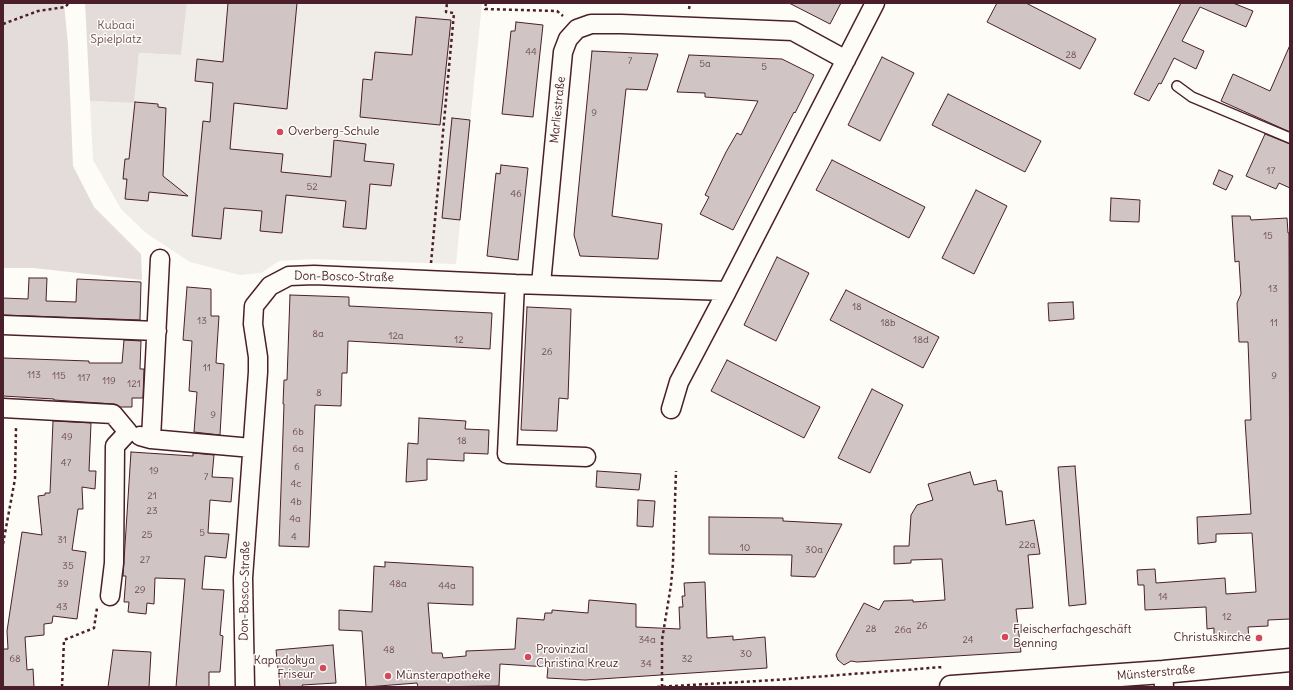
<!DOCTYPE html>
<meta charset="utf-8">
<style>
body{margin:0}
#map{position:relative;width:1293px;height:690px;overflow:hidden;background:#fdfcf7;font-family:Delius,sans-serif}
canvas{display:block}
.frame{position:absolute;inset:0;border:4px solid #4a1f2b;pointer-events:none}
</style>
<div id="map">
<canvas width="1293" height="690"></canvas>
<div class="frame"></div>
</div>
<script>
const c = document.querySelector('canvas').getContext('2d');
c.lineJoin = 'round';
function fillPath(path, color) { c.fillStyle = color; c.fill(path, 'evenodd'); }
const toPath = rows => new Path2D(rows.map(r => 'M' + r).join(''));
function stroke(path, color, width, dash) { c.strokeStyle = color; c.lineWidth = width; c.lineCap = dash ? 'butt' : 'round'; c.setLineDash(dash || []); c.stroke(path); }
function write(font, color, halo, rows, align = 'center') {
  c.font = font + ' Delius,sans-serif'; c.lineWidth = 3; c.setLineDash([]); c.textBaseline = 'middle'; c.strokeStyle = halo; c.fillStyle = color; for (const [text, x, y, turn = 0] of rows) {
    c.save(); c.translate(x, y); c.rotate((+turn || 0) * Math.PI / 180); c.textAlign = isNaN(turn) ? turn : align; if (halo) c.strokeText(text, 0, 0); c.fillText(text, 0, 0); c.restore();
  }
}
fillPath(toPath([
 [187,3,482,3,456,264,312,259,279,261,261,273,240,275,190,262,146,233,121,209,93,160,90,101,134,103,139,53,181,55]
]), '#f0ece8');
fillPath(toPath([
 [3,3,64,3,68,45,73,166,94,207,141,254,142,280,33,268,3,268],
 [85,3,187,3,181,55,139,53,134,103,90,101]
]), '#e3dcda');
const building = toPath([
 [228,3,297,3,287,109,234,103,230,149,283,154,281,172,331,177,334,140,366,144,364,161,394,164,391,186,370,184,366,229,343,227,346,201,286,195,282,233,260,231,262,211,224,208,221,239,192,236,203,121,210,122,213,83,195,81,197,59,223,62,228,3],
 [789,3,841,3,830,24,789,3],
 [997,3,1026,3,1096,39,1080,69,987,22,997,3],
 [1181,3,1233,3,1253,11,1246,27,1200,7,1182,41,1204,51,1196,69,1174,58,1161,84,1159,83,1149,101,1134,94,1181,3],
 [416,17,451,20,440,125,360,117,363,79,372,80,375,52,412,55,416,17],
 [516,22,543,25,533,117,502,114,511,31,515,31,516,22],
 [1290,45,1290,132,1221,101,1233,74,1270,91,1290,45],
 [592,51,658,54,647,90,626,89,612,216,662,224,658,259,580,256,574,235,592,51],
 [689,55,782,59,814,75,795,113,794,112,733,230,700,214,709,197,705,195,726,152,737,133,741,135,758,101,705,97,705,93,677,92,689,55],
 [882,57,914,73,880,141,848,125,882,57],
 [948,94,1041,141,1025,172,932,125,948,94],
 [135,102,158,104,158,107,166,108,163,176,188,196,149,192,148,201,125,199,127,179,123,179,125,159,129,159,135,102],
 [452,118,470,120,460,220,442,218,452,118],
 [1265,134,1290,144,1290,188,1279,183,1276,189,1246,176,1265,134],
 [832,160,925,207,909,238,816,190,832,160],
 [501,165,528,168,518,260,487,256,496,173,500,174,501,165],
 [1219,170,1233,176,1226,190,1213,184,1219,170],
 [976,190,1007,206,974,274,942,258,976,190],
 [1111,198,1140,200,1139,222,1110,221,1111,198],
 [1232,216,1250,216,1251,220,1287,218,1288,233,1289,233,1290,619,1268,620,1268,626,1248,627,1249,639,1214,641,1214,628,1207,629,1206,607,1145,610,1144,585,1138,585,1137,570,1155,569,1156,583,1225,578,1226,594,1256,592,1252,533,1216,534,1216,542,1198,544,1197,517,1251,514,1245,420,1251,420,1248,342,1239,342,1237,303,1241,294,1239,261,1235,262,1232,216],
 [777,257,809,273,776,341,744,325,777,257],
 [29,278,47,278,46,301,76,302,77,279,141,282,140,320,3,315,3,298,28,299,29,278],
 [187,287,211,289,211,316,219,316,216,363,224,364,220,435,194,432,197,392,189,391,192,341,183,340,187,287],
 [846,290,939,337,923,368,830,320,846,290],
 [290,295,349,297,349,306,492,313,490,349,348,341,347,373,342,373,341,406,315,405,309,547,279,546,284,404,283,404,284,380,287,380,290,295],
 [1073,302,1074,319,1049,321,1048,303,1073,302],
 [527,307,571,309,568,399,559,398,557,431,521,430,527,307],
 [124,340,141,341,140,369,144,369,143,398,132,398,132,407,120,407,114,404,54,400,54,399,3,396,3,358,89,361,89,363,122,363,124,340],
 [727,360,820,407,804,438,711,391,727,360],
 [872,389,903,405,870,473,838,458,872,389],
 [419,418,466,421,465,429,489,430,488,454,464,453,464,461,427,459,427,480,406,482,408,443,418,444,419,418],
 [53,421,91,423,89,471,96,471,95,489,82,487,83,509,78,509,72,550,86,552,77,619,53,616,52,623,44,624,44,635,25,637,27,670,33,669,34,687,3,687,3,649,8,649,7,631,22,532,42,535,38,496,45,495,45,493,50,493,53,421],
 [131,452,193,456,193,453,214,455,212,477,233,478,231,502,210,500,208,533,229,534,226,558,205,556,202,589,224,590,220,635,223,636,220,672,209,672,209,687,176,687,185,579,155,578,154,604,147,603,146,614,128,612,129,602,124,602,126,576,123,576,131,452],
 [1075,466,1086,604,1069,606,1058,467,1075,466],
 [597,471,641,474,639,490,596,487,597,471],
 [970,472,974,485,996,480,998,491,1002,491,1006,525,1034,520,1040,554,1028,555,1033,608,1016,609,1021,652,857,662,851,661,844,665,838,660,836,655,838,651,864,603,879,610,884,601,913,600,913,602,945,600,942,559,911,560,911,563,894,564,894,546,909,546,911,515,917,505,933,500,928,484,970,472],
 [638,500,655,501,653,527,637,526,638,500],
 [709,517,783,518,783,521,842,524,815,577,791,576,792,555,709,554,709,517],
 [385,562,473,567,473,605,428,603,432,653,442,653,443,658,466,656,466,651,515,649,517,618,544,620,545,613,552,613,552,610,588,613,589,600,636,604,636,627,680,629,679,607,683,607,682,596,685,596,684,583,705,582,707,638,733,636,733,640,765,637,767,668,585,680,547,678,548,667,500,664,499,686,418,687,417,683,366,687,362,631,339,630,339,610,372,612,374,566,385,567,385,562],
 [333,645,336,683,302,685,303,687,280,687,276,650,333,645],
 [113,650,151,652,149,687,108,687,113,650]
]);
fillPath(building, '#d0c5c4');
stroke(building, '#4a1f2b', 1);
const service = toPath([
 [1177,86,1192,97,1290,138]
]);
const minor = toPath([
 [515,284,507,454,586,457],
 [541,284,563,52,568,39,577,29,591,24,621,24,793,31,846,60],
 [3,325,157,331],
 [3,408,113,414,128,432,115,446,114,563,110,596],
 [671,409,679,382,727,291],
 [140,436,151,439,252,448],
 [151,439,160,259],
 [1163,672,1164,687],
 [245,687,243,578,258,372,258,357,253,324,254,306,270,286,289,276,314,275,515,284,727,291,875,3]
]);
const secondary = toPath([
 [951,687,1163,672,1290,660]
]);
stroke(service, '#4a1f2b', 12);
stroke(minor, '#4a1f2b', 21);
stroke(secondary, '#4a1f2b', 25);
stroke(toPath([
 [486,3,485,9,557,11,563,16],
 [689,9,690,3],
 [3,24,38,11,65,7,69,3],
 [431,263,454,13,446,12,447,3],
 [3,544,15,479,16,428],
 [62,687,64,640,94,628,97,608],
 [657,687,775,680,943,667],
 [662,687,662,640,671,585,673,563,676,471]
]), '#4a1f2b', 2.5, [3, 3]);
stroke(service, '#fdfcf7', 9);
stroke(minor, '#fdfcf7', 18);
stroke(secondary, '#fdfcf7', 22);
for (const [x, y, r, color] of [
 [280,132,4,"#d1495b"],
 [1005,637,4,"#d1495b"],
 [1259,638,4,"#d1495b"],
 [528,657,4,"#d1495b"],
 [323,668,4,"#d1495b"],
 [388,676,4,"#d1495b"]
]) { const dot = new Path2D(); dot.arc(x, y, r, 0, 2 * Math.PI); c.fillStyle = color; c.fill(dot); stroke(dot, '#fdfcf7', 1.5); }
write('10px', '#6c4851', null, [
 ["44",531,52],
 ["28",1071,55],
 ["7",630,61],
 ["5a",705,64],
 ["5",764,67],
 ["9",594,113],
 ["17",1271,171],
 ["52",312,187],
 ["46",516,194],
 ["15",1268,236],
 ["13",1273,289],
 ["18",857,307],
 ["13",202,321],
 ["18b",888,323],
 ["11",1274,323],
 ["8a",318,334],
 ["12a",396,336],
 ["12",459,340],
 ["18d",921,340],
 ["26",547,352],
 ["11",207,368],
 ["113",34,375],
 ["115",59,376],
 ["9",1274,376],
 ["117",84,378],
 ["119",109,381],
 ["121",134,384],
 ["8",319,393],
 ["9",213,415],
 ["6b",298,432],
 ["49",67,437],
 ["18",462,441],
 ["6a",298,449],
 ["47",66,463],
 ["6",297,467],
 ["19",154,471],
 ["7",206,477],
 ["4c",296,484],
 ["21",152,496],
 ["4b",296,502],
 ["23",152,511],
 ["4a",295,519],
 ["5",202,533],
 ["25",147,535],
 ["4",294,537],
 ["31",62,540],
 ["22a",1027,545],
 ["10",745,548],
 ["30a",814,550],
 ["27",145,560],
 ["35",68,566],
 ["39",63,584],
 ["48a",398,584],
 ["44a",447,586],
 ["29",140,590],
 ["14",1163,597],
 ["43",62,607],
 ["12",1227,617],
 ["26",922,626],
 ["28",871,629],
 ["26a",903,630],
 ["34a",647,640],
 ["24",968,640],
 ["48",389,650],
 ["30",746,654],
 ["68",15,659],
 ["32",687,659],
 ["34",646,664]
]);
write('12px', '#704e57', '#fdfcf7', [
 ["Kubaai",116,26],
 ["Spielplatz",116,40]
]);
write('12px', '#4a1f2b', '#fdfcf7', [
 ["Marliestraße",558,110,-84],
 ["Don-Bosco-Straße",344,277,1],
 ["Don-Bosco-Straße",245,591,-89],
 ["Münsterstraße",1156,673,-5]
]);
write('12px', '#4a1f2b', '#fdfcf7', [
 ["Overberg-Schule",288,132],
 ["Fleischerfachgeschäft",1013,630],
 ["Benning",1013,644],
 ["Christuskirche",1251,638,"right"],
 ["Provinzial",536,650],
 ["Christina Kreuz",536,664],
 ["Kapadokya",315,661,"right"],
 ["Friseur",315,675,"right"],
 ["Münsterapotheke",396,676]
], 'left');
</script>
